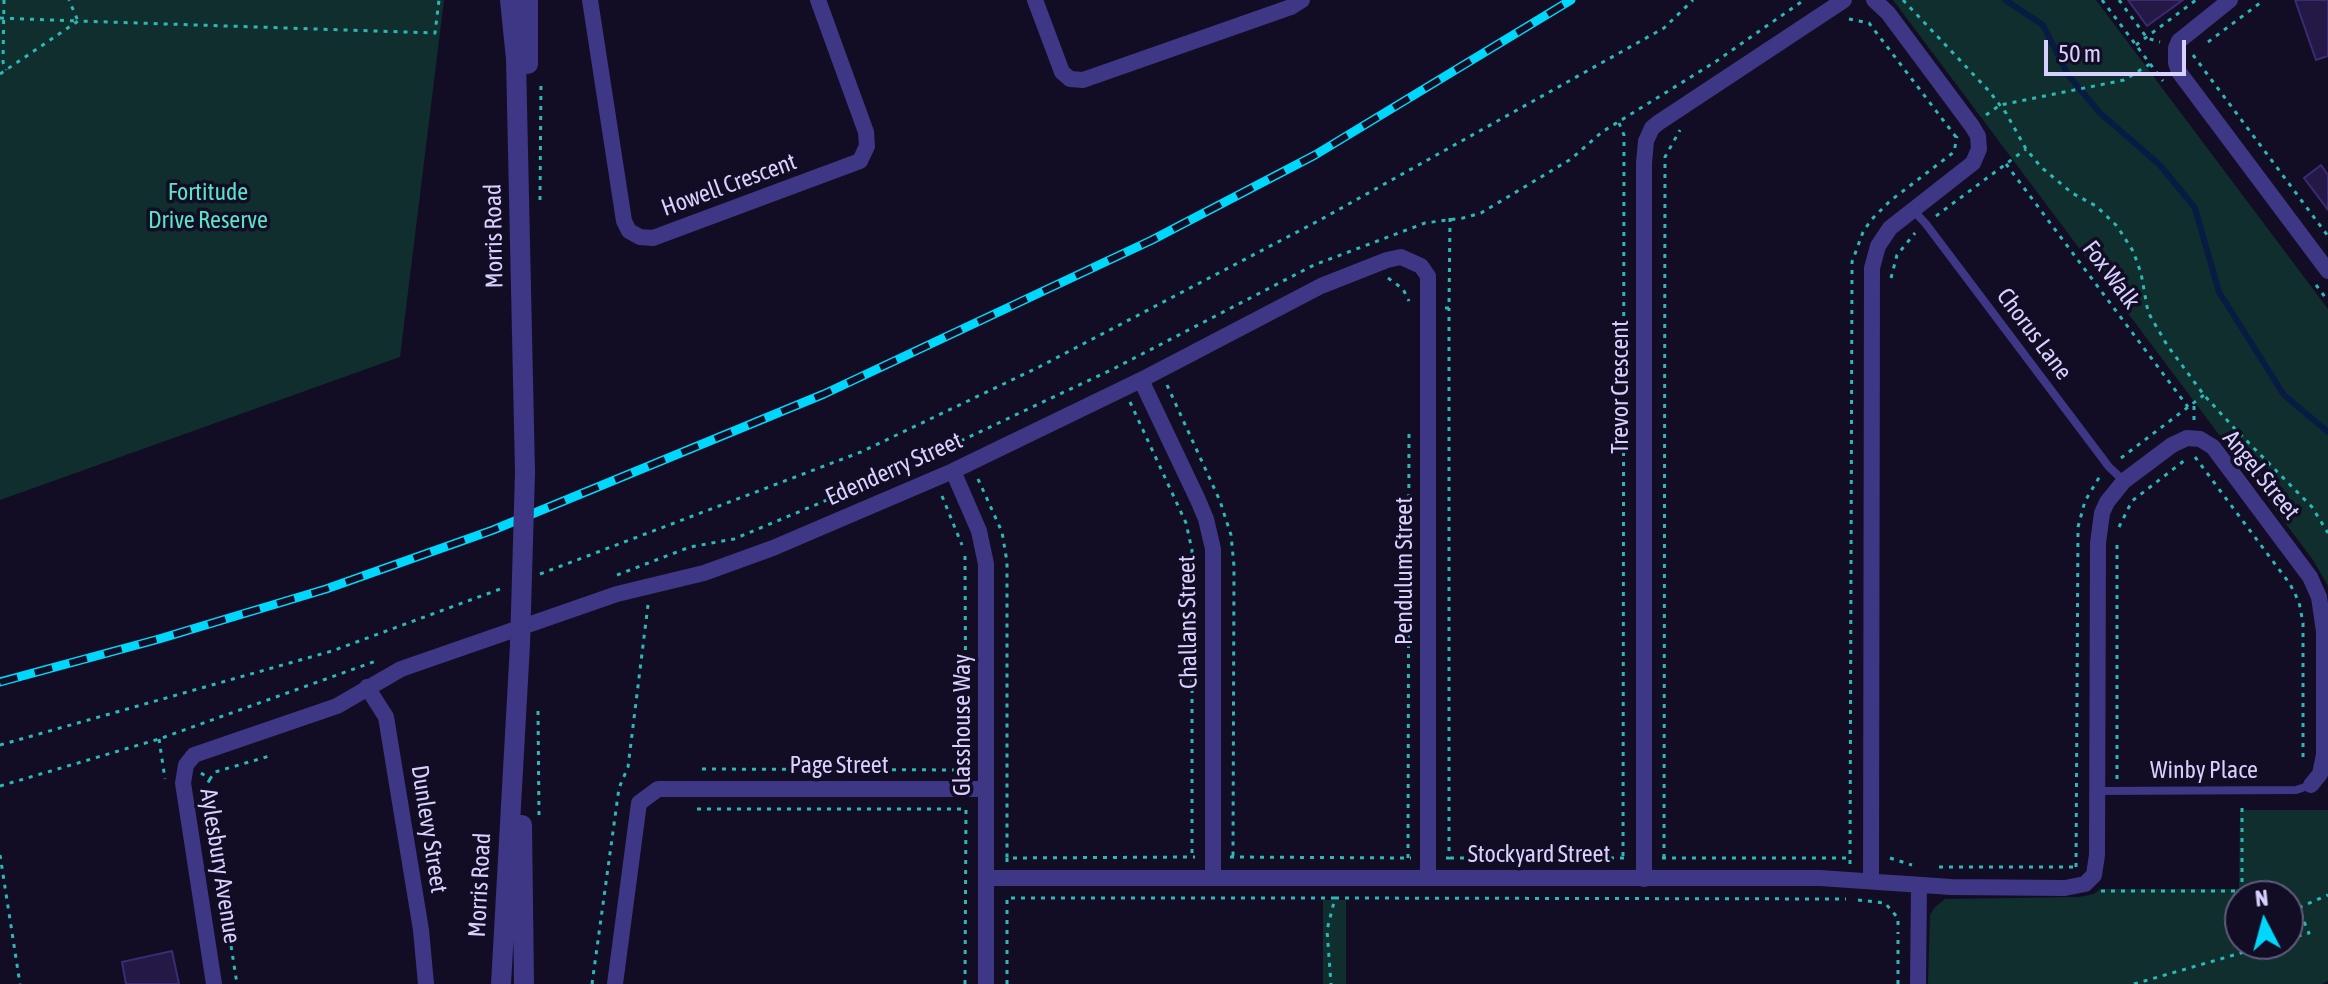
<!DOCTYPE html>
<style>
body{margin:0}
#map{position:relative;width:2328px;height:984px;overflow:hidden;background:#120d24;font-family:"Asap Condensed",sans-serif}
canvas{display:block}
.north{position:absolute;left:2224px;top:880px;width:80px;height:80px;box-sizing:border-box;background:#120d24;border:2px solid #615b7c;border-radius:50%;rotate:354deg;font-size:22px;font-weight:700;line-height:32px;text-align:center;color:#d8d1ff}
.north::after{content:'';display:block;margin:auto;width:28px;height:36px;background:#00d7fc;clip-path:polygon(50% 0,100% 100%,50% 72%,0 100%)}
.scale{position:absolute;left:2044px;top:40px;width:142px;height:36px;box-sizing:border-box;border:4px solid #d8d1ff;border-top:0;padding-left:10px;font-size:24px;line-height:28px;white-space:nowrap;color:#d8d1ff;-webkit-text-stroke:6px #120d24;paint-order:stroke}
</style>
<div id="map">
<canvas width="2328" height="984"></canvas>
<div class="north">N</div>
<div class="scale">50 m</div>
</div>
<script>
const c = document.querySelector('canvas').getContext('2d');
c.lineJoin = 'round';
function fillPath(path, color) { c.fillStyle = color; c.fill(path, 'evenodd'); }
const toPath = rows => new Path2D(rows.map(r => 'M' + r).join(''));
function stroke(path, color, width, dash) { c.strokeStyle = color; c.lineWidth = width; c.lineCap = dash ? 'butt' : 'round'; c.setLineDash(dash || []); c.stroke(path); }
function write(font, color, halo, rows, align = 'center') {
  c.font = font + ' "Asap Condensed",sans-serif'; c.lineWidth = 7; c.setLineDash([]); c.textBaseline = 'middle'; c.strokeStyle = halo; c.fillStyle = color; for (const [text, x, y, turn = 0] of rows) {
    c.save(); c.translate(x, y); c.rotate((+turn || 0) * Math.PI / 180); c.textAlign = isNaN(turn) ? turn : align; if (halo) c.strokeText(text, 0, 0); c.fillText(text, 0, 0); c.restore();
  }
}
fillPath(toPath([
 [0,0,444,0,400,357,0,500],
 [1893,0,2096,0,2328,309,2328,586,2313,560],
 [2240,810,2328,810,2328,981,2322,984,1928,984,1930,915,1934,908,1945,899,2079,897,2094,894,2100,889,2239,889],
 [2240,896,2288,896,2288,944,2240,944],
 [1323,900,1346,900,1346,984,1323,984]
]), '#102e2e');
stroke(toPath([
 [2005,0,2043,25,2068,75,2100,113,2160,165,2195,208,2219,292,2284,395,2328,432]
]), '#081b42', 6);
const building = toPath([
 [2128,0,2183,0,2147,26,2128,0],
 [2295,0,2328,0,2328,56,2316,60,2295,0],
 [2321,165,2328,175,2328,210,2304,178,2321,165],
 [172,951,179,984,126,984,122,962,172,951]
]);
fillPath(building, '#241946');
stroke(building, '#3c2a72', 2);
stroke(toPath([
 [4,0,3,62,6,70],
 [1903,0,1989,91,2006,113,2026,149,2041,167,2072,193,2096,206,2117,226,2133,251,2141,273,2148,312,2167,345,2204,395,2236,430,2312,507,2328,533],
 [2102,0,2163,81],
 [2119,0,2147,38,2160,42],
 [0,18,78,21,69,0],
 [1849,19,1869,23,1956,137],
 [2208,42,2264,0],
 [2136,45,2196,0],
 [2193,55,2328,236],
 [0,74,78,21,435,33,439,0],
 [1986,115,2000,105,2124,80,2150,64],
 [1619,123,1624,135,1623,858],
 [2006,164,2188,407],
 [540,200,541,80],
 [1936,216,2026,149],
 [1388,278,1403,289,1409,301],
 [1891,278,1897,255,1915,233],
 [2316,285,2328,301],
 [1445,308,1449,308,1450,218],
 [1167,385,1220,501,1231,535,1234,566,1233,856],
 [1130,402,1186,523,1192,550,1192,857],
 [2194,420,2194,403],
 [2195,457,2290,584,2299,602,2303,623,2303,763],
 [2121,458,2204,395],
 [978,479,1002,532,1007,562,1007,858],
 [942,496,962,545],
 [2119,527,2132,501,2185,460],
 [965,556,966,772],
 [540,574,861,452,1039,367,1320,220,1664,28,1693,0],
 [617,575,690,547,734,539,901,469,1115,368,1314,265,1425,223,1463,218,1481,213,1571,159,1602,132,1715,62,1804,0],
 [538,711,539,816],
 [159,739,165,779],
 [0,745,332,651,503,588],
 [702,769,966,770],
 [201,773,210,779,215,772,273,755],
 [210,779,206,786,237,984],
 [2117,779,2117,542],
 [0,786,159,739,376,661],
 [697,809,966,809],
 [0,855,20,984],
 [1230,857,1411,858],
 [1408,858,1409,430],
 [1446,858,1449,858,1449,308],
 [1450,858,1626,858],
 [1662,858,1850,858],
 [1664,858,1665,157,1680,130],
 [1890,858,1912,865],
 [1007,862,1007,858,1195,857],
 [1850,864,1852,262,1863,232,1871,220,1890,201,1954,152,1957,136],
 [1939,867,2076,867],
 [2076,867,2078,527,2085,501,2100,476],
 [2101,891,2242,891,2242,808],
 [1335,898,1846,899],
 [1858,900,1885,903,1898,918,1898,930],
 [2288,939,2309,933,2298,908,2328,895],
 [592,984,619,788,628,767,648,605],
 [965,984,966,808],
 [1007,984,1007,898,1335,898,1327,930,1331,984],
 [1898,984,1898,932],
 [2134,984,2272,944]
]), '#2bb9b7', 3, [4, 6]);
stroke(toPath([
 [1913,210,1926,224,2109,467,2124,481],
 [2098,791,2296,790,2311,785]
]), '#3d3785', 8);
stroke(toPath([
 [590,0,624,221,629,231,640,237,653,238,860,161,867,146,866,132,818,0],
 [1035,0,1062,72,1070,79,1083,80,1291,7,1302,0],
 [2230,0,2179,41,2176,48,2176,63,2179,72,2328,271],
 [1141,380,1198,500,1206,519,1213,549,1213,878],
 [953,471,979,531,986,564,986,984],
 [367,687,386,717,421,930,426,984],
 [986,878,1820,878,1951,887,2065,888,2085,884,2094,875,2097,855,2098,543,2102,513,2107,502,2124,481,2172,445,2187,438,2200,439,2213,447,2310,577,2319,597,2324,631,2324,755,2320,774,2311,785],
 [1644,879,1644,163,1646,141,1652,128,1658,123,1844,0],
 [1871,881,1872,268,1878,246,1890,228,1973,163,1979,149,1978,136,1972,126,1888,13,1874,0],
 [214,984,183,783,186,765,194,755,337,706,401,669,617,594,704,573,773,548,953,471,1141,380,1321,286,1387,260,1401,257,1421,266,1428,276,1428,878],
 [615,984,639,803,658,789,986,789],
 [1918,984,1919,886]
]), '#3d3785', 16);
stroke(toPath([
 [510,0,516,59,525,472],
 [528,64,528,0],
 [522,825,524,984],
 [501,984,520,645]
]), '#3d3785', 20);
const rail = toPath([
 [0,682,159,639,326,589,493,530,824,394,1152,240,1315,155,1571,0]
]);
stroke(rail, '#00d7fc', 9);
stroke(rail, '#120d24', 6, [18]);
stroke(toPath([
 [520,645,525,472]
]), '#3d3785', 20);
write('24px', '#d8d1ff', '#120d24', [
 ["Howell Crescent",729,185,-20],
 ["Morris Road",494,236,-91],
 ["Fox Walk",2111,275,53],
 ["Chorus Lane",2034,334,53],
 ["Trevor Crescent",1620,387,-90],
 ["Edenderry Street",894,469,-24],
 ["Angel Street",2261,475,51],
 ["Pendulum Street",1404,571,-90],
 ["Challans Street",1188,622,-91],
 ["Glasshouse Way",962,725,-90],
 ["Page Street",839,765],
 ["Winby Place",2204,770],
 ["Dunlevy Street",429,829,81],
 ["Stockyard Street",1539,854],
 ["Aylesbury Avenue",220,866,81],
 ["Morris Road",480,885,-87]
]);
write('24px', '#59e3c7', '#120d24', [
 ["Fortitude",208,192],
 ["Drive Reserve",208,220]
]);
</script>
